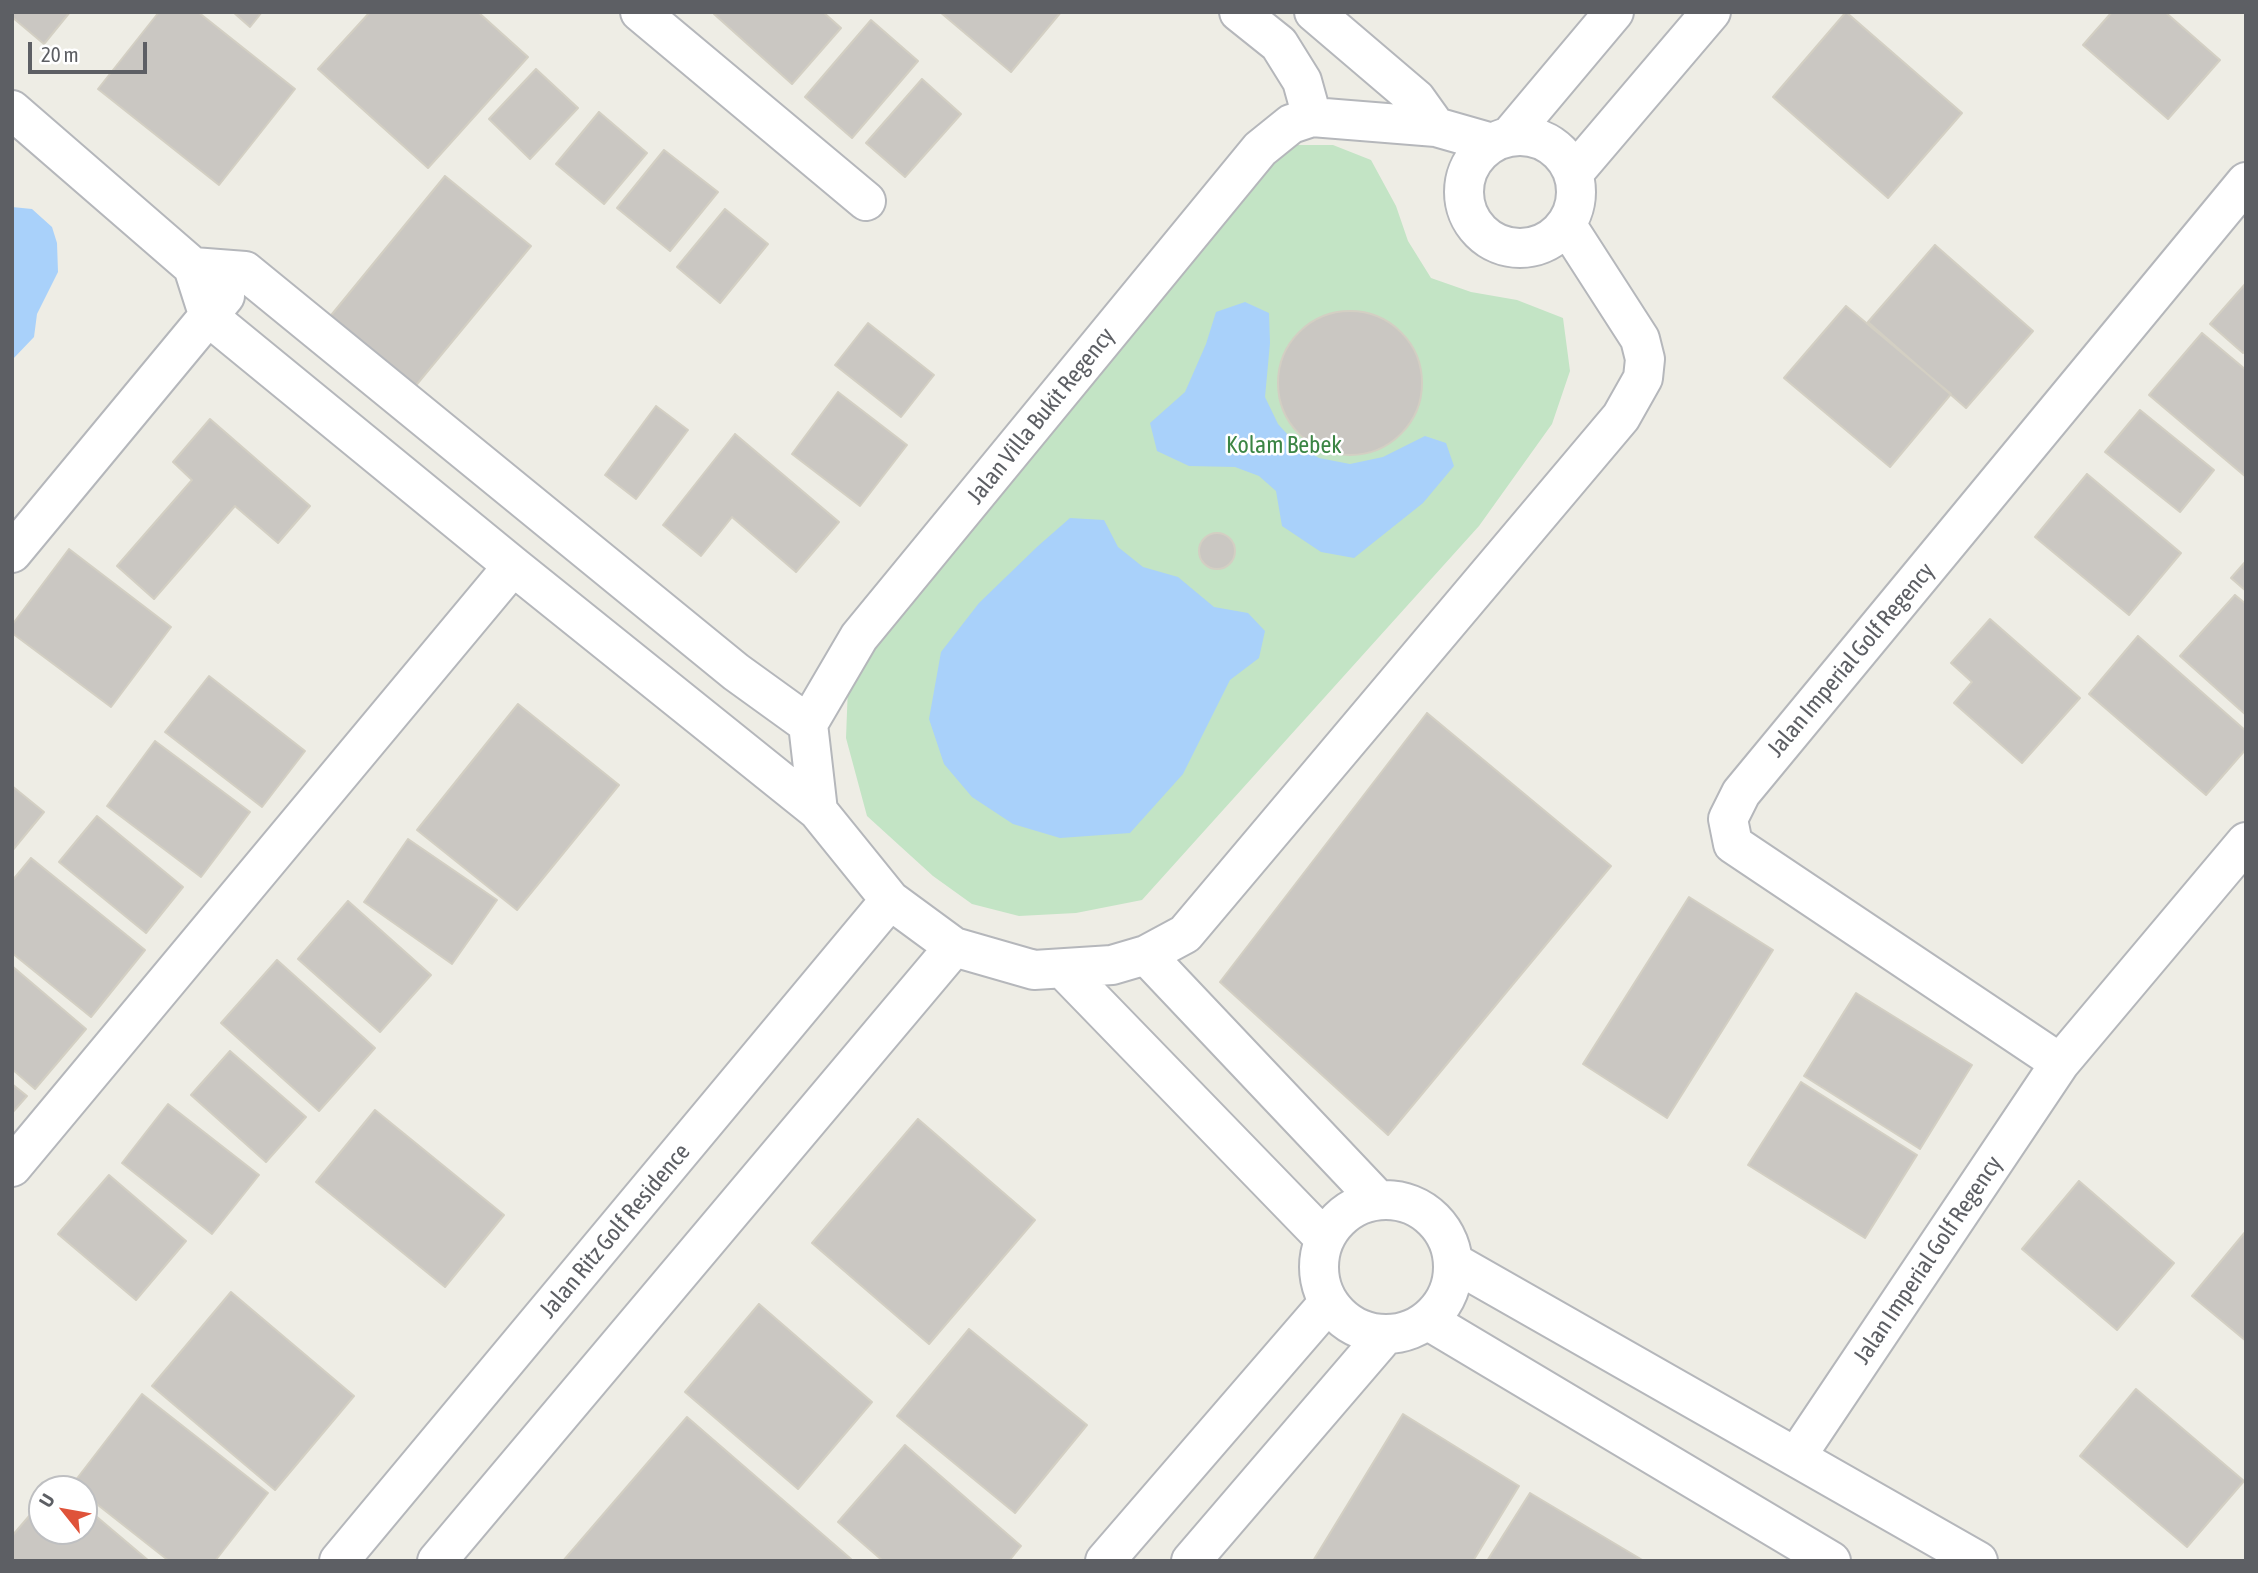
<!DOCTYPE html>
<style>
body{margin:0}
#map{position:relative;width:2258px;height:1573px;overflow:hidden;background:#eeede5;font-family:"Asap Condensed",sans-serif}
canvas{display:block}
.frame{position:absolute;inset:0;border:14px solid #5d5f64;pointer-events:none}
.north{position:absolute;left:28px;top:1475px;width:70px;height:70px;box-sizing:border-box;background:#fff;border:2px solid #bebfc1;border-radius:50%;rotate:301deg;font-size:19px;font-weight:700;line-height:28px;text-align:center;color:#5d5f64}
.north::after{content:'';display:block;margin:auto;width:24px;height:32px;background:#df533a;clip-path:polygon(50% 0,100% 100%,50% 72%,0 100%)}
.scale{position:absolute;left:28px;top:42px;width:119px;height:32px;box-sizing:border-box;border:4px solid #5d5f64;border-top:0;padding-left:9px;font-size:21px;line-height:24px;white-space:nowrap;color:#5d5f64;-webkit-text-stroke:5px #fff;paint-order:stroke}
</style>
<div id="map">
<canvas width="2258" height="1573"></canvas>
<div class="frame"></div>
<div class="north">U</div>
<div class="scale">20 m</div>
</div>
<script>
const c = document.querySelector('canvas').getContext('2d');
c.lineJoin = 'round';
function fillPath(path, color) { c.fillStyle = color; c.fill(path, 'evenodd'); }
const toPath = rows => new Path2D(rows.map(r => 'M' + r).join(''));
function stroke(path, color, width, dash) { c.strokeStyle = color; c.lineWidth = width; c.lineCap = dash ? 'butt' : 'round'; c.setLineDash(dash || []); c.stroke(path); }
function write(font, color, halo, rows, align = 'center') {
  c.font = font + ' "Asap Condensed",sans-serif'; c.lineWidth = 5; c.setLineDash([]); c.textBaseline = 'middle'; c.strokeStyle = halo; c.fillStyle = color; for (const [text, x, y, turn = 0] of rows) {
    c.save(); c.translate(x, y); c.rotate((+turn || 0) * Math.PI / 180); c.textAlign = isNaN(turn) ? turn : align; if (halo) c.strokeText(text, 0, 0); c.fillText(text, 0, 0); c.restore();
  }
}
fillPath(toPath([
 [1295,145,1333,145,1371,160,1396,206,1408,241,1431,278,1471,292,1517,300,1563,318,1570,371,1552,424,1479,526,1142,900,1076,913,1019,916,972,904,933,876,867,816,846,738,849,660,1263,167]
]), '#c3e4c5');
fillPath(toPath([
 [12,207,32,209,52,227,57,243,58,272,37,314,34,337,12,360],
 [1245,302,1269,313,1270,343,1265,397,1278,424,1297,445,1319,458,1350,464,1383,457,1425,436,1446,443,1454,466,1423,503,1354,558,1321,552,1282,526,1276,491,1259,476,1235,467,1189,466,1157,451,1150,423,1185,392,1206,344,1216,312],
 [1070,518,1104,520,1118,547,1143,567,1178,577,1214,607,1248,613,1265,631,1259,658,1230,680,1183,774,1130,833,1060,838,1013,824,972,797,944,764,929,719,941,652,979,603,1038,546]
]), '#a9d1fa');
const building = toPath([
 [12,12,70,12,44,44,12,17,12,12],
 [159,12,198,12,295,89,219,185,98,89,159,12],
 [233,12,262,12,250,27,233,12],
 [370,12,478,12,528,57,428,168,318,69,370,12],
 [715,12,823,12,841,28,792,84,714,14,715,12],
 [940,12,1061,12,1011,72,940,12],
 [1846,12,1962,113,1888,198,1773,97,1846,12],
 [2112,12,2165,12,2220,60,2168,119,2083,45,2112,12],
 [871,20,918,61,852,138,805,97,871,20],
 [536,69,578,108,530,159,489,119,536,69],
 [922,79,961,114,905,177,866,143,922,79],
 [599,112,647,153,604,204,556,164,599,112],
 [664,150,718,192,670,251,617,208,664,150],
 [445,176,531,246,413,389,328,319,445,176],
 [725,209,768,244,720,303,677,267,725,209],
 [1935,245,2033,331,1966,408,1868,322,1935,245],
 [2246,283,2246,350,2243,353,2210,324,2246,283],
 [1846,306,1951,394,1890,467,1784,378,1846,306],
 '1278 383a72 72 0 1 1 144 0a72 72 0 1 1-144 0Z',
 [868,323,934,375,901,417,835,365,868,323],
 [2202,333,2246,370,2246,477,2149,395,2202,333],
 [838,392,907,445,860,506,792,454,838,392],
 [656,406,688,430,636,499,605,475,656,406],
 [2140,410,2214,470,2180,512,2105,452,2140,410],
 [210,419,310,506,278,543,235,506,154,599,117,566,192,480,173,462,210,419],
 [735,434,839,522,796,572,732,517,701,556,663,525,735,434],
 [2087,474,2181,553,2129,615,2035,537,2087,474],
 '1199 551a18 18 0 1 1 36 0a18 18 0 1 1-36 0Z',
 [69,549,171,627,111,707,12,633,12,625,69,549],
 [2246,561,2246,591,2231,578,2246,561],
 [2235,595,2246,604,2246,715,2180,656,2235,595],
 [1990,619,2080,698,2022,763,1954,703,1972,682,1951,663,1990,619],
 [2138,636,2246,731,2246,749,2206,795,2089,694,2138,636],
 [209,676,305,751,262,807,165,732,209,676],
 [518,704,619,785,517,910,417,830,518,704],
 [1427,713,1611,866,1388,1135,1220,982,1427,713],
 [155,741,250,812,201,877,107,806,155,741],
 [12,786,44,812,12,851,12,786],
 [97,816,183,887,146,933,59,862,97,816],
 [408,839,497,900,452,964,364,902,408,839],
 [31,858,145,950,91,1017,12,953,12,881,31,858],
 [1689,897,1773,950,1667,1118,1583,1064,1689,897],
 [348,901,431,975,380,1032,298,959,348,901],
 [277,960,375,1048,319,1111,221,1023,277,960],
 [12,966,86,1029,35,1089,12,1069,12,966],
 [1856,993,1972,1065,1920,1149,1804,1076,1856,993],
 [230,1051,306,1117,266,1162,191,1095,230,1051],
 [1801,1082,1917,1155,1865,1238,1748,1165,1801,1082],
 [12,1084,27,1096,12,1113,12,1084],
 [168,1104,259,1175,212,1234,122,1163,168,1104],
 [375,1110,504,1215,445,1287,316,1182,375,1110],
 [918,1119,1035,1220,929,1344,812,1243,918,1119],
 [109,1175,186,1241,136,1300,58,1234,109,1175],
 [2079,1181,2174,1263,2117,1330,2022,1249,2079,1181],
 [2246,1231,2246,1341,2192,1296,2246,1231],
 [231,1292,354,1396,275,1490,152,1386,231,1292],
 [759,1304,872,1402,798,1489,685,1392,759,1304],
 [969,1329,1087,1425,1015,1513,897,1416,969,1329],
 [2136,1389,2244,1481,2187,1547,2080,1456,2136,1389],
 [142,1394,268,1493,215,1561,169,1561,84,1494,84,1489,77,1489,72,1485,142,1394],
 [1403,1414,1519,1486,1473,1561,1313,1561,1403,1414],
 [687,1417,851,1559,849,1561,563,1561,687,1417],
 [905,1445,1021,1546,1009,1561,883,1561,838,1522,905,1445],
 [1530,1493,1644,1561,1487,1561,1530,1493],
 [42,1501,42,1531,84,1531,84,1506,149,1561,12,1561,12,1536,42,1501]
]);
fillPath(building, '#cac7c2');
stroke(building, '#d3cfc3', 2);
const minor = toPath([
 [640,12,866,201],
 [1239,12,1279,44,1302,81,1312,117],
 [1314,12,1416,99,1436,127],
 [12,110,193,267],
 '1464 192a56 56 0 1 1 112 0a56 56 0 1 1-112 0Z',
 [1509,137,1614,12],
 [1492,143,1436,127,1312,117,1291,124,1260,149,859,637,808,724,818,811,890,900,954,947,1034,970,1112,965,1146,955,1185,934,1621,417,1643,378,1645,359,1640,339,1566,224],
 [1573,174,1711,12],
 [12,553,225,296],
 [808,724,736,672,245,271,193,267,209,317,513,566,818,811],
 [1146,955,1377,1199],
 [1064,970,1324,1238],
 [2060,1063,1733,844,1728,819,1741,793,2246,182],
 [12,1167,513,566],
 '1319 1267a67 67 0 1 1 134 0a67 67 0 1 1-134 0Z',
 [1453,1262,1978,1561],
 [1427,1320,1831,1561],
 [1796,1457,2060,1063,2246,842],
 [339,1561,890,900],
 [437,1561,954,947],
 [1105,1561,1328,1303],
 [1191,1561,1385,1335]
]);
stroke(minor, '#b5b7bb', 42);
stroke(minor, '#fff', 38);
write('24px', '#5d5f64', '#fff', [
 ["Jalan Villa Bukit Regency",1041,416,-51],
 ["Jalan Imperial Golf Regency",1851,660,-50],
 ["Jalan Ritz Golf Residence",615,1231,-50],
 ["Jalan Imperial Golf Regency",1928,1260,-56]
]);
write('24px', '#3b8544', '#fff', [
 ["Kolam Bebek",1284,445]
]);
</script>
